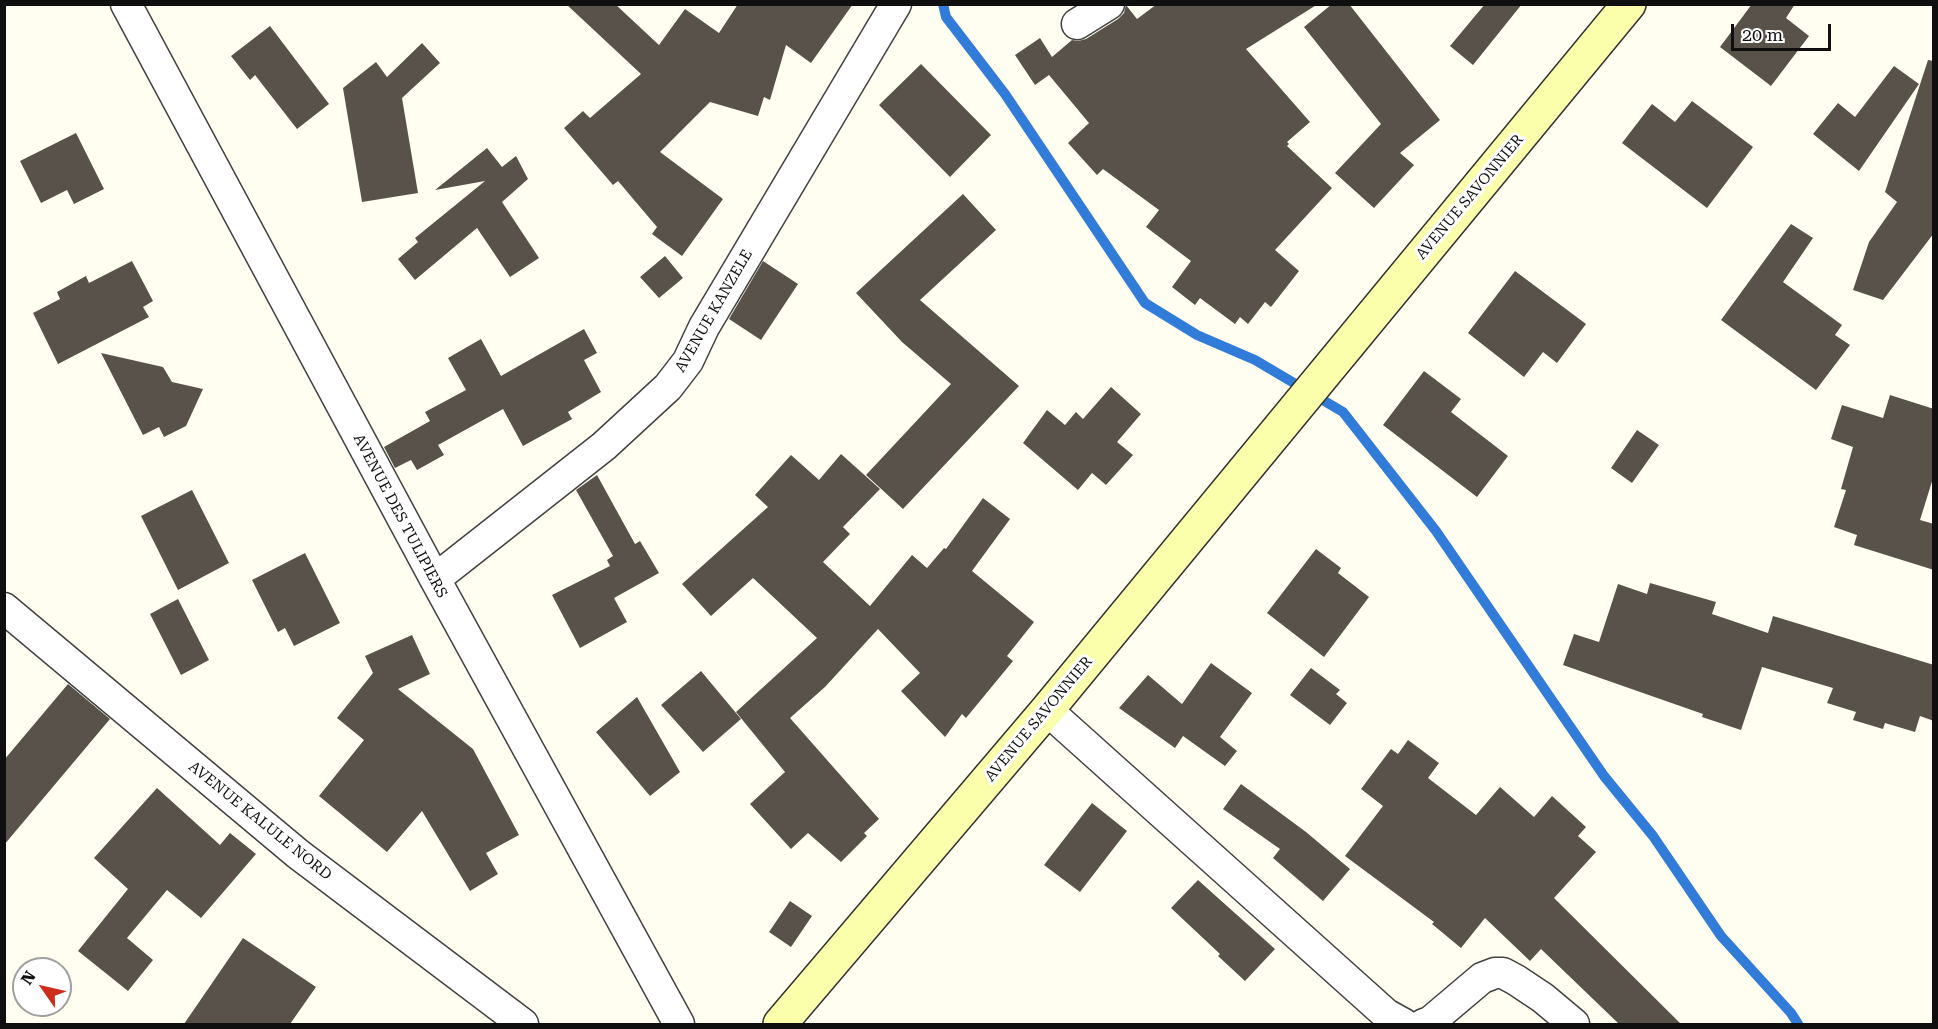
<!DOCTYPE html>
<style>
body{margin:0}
#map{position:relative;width:1938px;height:1029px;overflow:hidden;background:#fffef1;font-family:"Roboto Serif",serif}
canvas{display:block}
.frame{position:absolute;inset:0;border:6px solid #0f0f0f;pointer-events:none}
.north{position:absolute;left:12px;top:957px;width:60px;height:60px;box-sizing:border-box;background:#fff;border:2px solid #9f9f9f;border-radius:50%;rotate:304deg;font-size:16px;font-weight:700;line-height:24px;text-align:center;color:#0f0f0f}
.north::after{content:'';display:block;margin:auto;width:21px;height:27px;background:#cb2e1a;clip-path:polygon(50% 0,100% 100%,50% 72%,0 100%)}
.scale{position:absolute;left:1731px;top:24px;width:100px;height:27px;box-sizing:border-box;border:3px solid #0f0f0f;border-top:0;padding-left:8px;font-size:18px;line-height:21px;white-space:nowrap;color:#0f0f0f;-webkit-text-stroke:4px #fff;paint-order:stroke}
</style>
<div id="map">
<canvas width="1938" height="1029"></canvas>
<div class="frame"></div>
<div class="north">N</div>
<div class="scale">20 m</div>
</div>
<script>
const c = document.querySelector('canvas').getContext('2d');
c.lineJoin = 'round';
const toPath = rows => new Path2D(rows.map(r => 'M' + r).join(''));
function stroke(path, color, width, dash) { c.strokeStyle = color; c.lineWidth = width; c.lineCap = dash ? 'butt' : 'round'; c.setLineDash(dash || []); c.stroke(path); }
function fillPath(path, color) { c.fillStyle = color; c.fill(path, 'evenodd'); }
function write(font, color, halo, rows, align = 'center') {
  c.font = font + ' "Roboto Serif",serif'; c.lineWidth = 6; c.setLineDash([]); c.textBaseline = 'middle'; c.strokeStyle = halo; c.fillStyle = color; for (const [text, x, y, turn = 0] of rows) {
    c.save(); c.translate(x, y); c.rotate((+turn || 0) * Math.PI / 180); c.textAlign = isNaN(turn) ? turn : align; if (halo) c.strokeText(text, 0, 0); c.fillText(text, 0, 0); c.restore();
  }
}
stroke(toPath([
 [943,4,946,17,1005,94,1145,303,1197,335,1255,360,1343,412,1436,531,1604,776,1653,836,1721,936,1791,1013,1798,1024]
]), '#317cd8', 10);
fillPath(toPath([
 [566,4,615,4,659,45,685,9,719,33,738,4,853,4,811,63,786,45,770,100,764,97,758,116,710,102,660,152,723,199,682,256,652,234,657,227,618,181,613,185,564,128,583,111,590,118,641,74],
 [1157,4,1318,4,1246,49,1310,122,1287,142,1289,144,1287,146,1332,188,1275,250,1299,271,1271,307,1265,302,1248,324,1240,317,1235,324,1200,298,1195,305,1172,287,1191,261,1146,227,1159,210,1103,169,1097,175,1068,143,1089,123,1049,75,1035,85,1015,55,1040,38,1052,57,1072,40,1078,41,1086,39,1118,19,1124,13,1126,5,1137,19],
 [1332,4,1349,4,1440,120,1400,153,1414,165,1374,208,1335,173,1381,124,1304,27],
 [1485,4,1522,4,1473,65,1450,46],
 [1752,4,1795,4,1786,18,1809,36,1771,86,1720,47],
 [270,26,329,104,297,129,255,75,250,80,231,56],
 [422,43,440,63,402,98,418,193,362,202,343,88,376,62,387,77],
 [1928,60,1934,61,1934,233,1883,300,1853,290,1869,242,1897,202,1885,192],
 [921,64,991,135,950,177,879,105],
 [1894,66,1919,84,1859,171,1813,134,1838,103,1855,117],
 [1692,101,1753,147,1707,208,1622,143,1652,104,1675,122],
 [76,133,104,189,74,204,67,190,41,203,20,161],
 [487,148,502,167,516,156,528,179,502,202,539,258,510,277,477,228,415,280,398,259,418,242,415,238,485,181,435,190],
 [963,194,996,230,920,300,1019,386,903,509,866,475,951,384,902,342,856,293],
 [1791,224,1813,238,1783,282,1842,325,1835,335,1850,345,1816,390,1721,320],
 [665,256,683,278,659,298,640,277],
 [132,261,153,301,143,307,149,317,58,364,33,313,60,299,57,292,86,276,89,283],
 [763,261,798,284,761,340,729,319],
 [1515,271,1586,324,1557,363,1543,352,1524,377,1468,333],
 [584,329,597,353,584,360,601,392,568,412,572,419,523,446,503,409,438,445,444,455,417,470,411,460,395,468,384,447,430,421,425,412,466,390,448,358,481,339,501,376],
 [101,353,163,367,172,382,203,389,186,426,164,437,159,427,143,435],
 [1424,371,1461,399,1451,412,1508,456,1477,497,1383,425],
 [1111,387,1141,414,1117,442,1133,455,1106,485,1092,473,1078,490,1023,443,1047,410,1065,425,1076,412,1083,419],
 [1890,395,1934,409,1934,475,1920,520,1934,524,1934,570,1854,545,1857,535,1834,527,1846,490,1841,489,1853,447,1831,439,1842,405,1883,418],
 [1637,430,1659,445,1632,483,1611,468],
 [841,454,880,489,843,527,850,534,823,562,870,606,912,555,927,568,944,548,946,549,983,498,1010,519,972,571,1034,622,1007,656,1013,661,966,718,962,714,945,737,901,691,920,673,878,629,825,687,790,718,879,819,864,833,867,836,841,862,808,833,791,849,750,804,785,772,736,712,817,638,753,578,711,616,682,584,768,507,755,495,791,455,819,480],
 [597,475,635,544,640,541,659,573,614,598,627,622,580,648,552,595,610,566,607,560,613,556,576,490],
 [192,490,229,563,178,590,141,516],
 [1316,549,1341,568,1338,573,1369,597,1324,657,1267,613],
 [305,553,340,623,294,646,285,628,278,632,252,580],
 [1650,583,1716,602,1712,614,1768,633,1773,616,1934,665,1934,721,1920,716,1915,732,1885,723,1883,729,1853,720,1856,712,1827,703,1833,688,1762,667,1741,730,1702,717,1703,714,1563,665,1574,634,1599,642,1618,584,1647,594],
 [178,599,209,660,181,675,150,614],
 [412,635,430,674,398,689,473,749,519,835,486,853,498,874,470,891,422,811,387,852,319,796,364,740,337,718,373,673,365,656],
 [1211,663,1252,693,1220,737,1237,751,1225,766,1183,736,1175,748,1119,708,1148,675,1182,704],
 [1311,668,1340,690,1336,694,1347,703,1330,725,1290,695],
 [701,671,741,719,703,752,661,705],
 [68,684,110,719,4,845,4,760],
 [637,697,680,772,650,796,596,732],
 [1408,740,1439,763,1428,778,1476,815,1500,787,1534,817,1552,796,1586,827,1578,836,1596,852,1554,898,1681,1024,1619,1024,1541,949,1530,961,1485,918,1461,948,1432,924,1434,922,1345,856,1383,806,1361,789,1391,749,1398,754],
 [1241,784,1306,832,1350,869,1323,901,1273,858,1280,849,1223,809],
 [157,788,220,845,230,833,256,854,201,918,167,890,127,938,153,960,128,991,78,951,128,889,94,858],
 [1092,803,1127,831,1080,892,1044,865],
 [1198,880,1275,949,1245,981,1218,956,1220,954,1171,908],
 [790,901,812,916,791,947,769,932],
 [243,938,316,987,290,1024,184,1024]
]), '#59524a');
const street = toPath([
 [126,4,435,579,679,1024],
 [1077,24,1109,4],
 [435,579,604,446,668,387,688,361,704,327,896,4],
 [4,608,298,854,523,1024],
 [1047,710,1386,1014,1404,1024],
 [1424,1024,1430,1022,1482,978,1495,973,1503,973,1516,980,1543,998,1574,1024]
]);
const secondary = toPath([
 [780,1024,1047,710,1629,4]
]);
stroke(street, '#424242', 33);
stroke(secondary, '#313131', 36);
stroke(street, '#fff', 30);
stroke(secondary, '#fbffac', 33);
write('15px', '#0f0f0f', '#fff', [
 ["AVENUE SAVONNIER",1470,197,-50],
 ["AVENUE KANZELE",714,311,-60],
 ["AVENUE DES TULIPIERS",400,516,62],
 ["AVENUE SAVONNIER",1039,719,-50],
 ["AVENUE KALULE NORD",260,821,39]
]);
</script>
